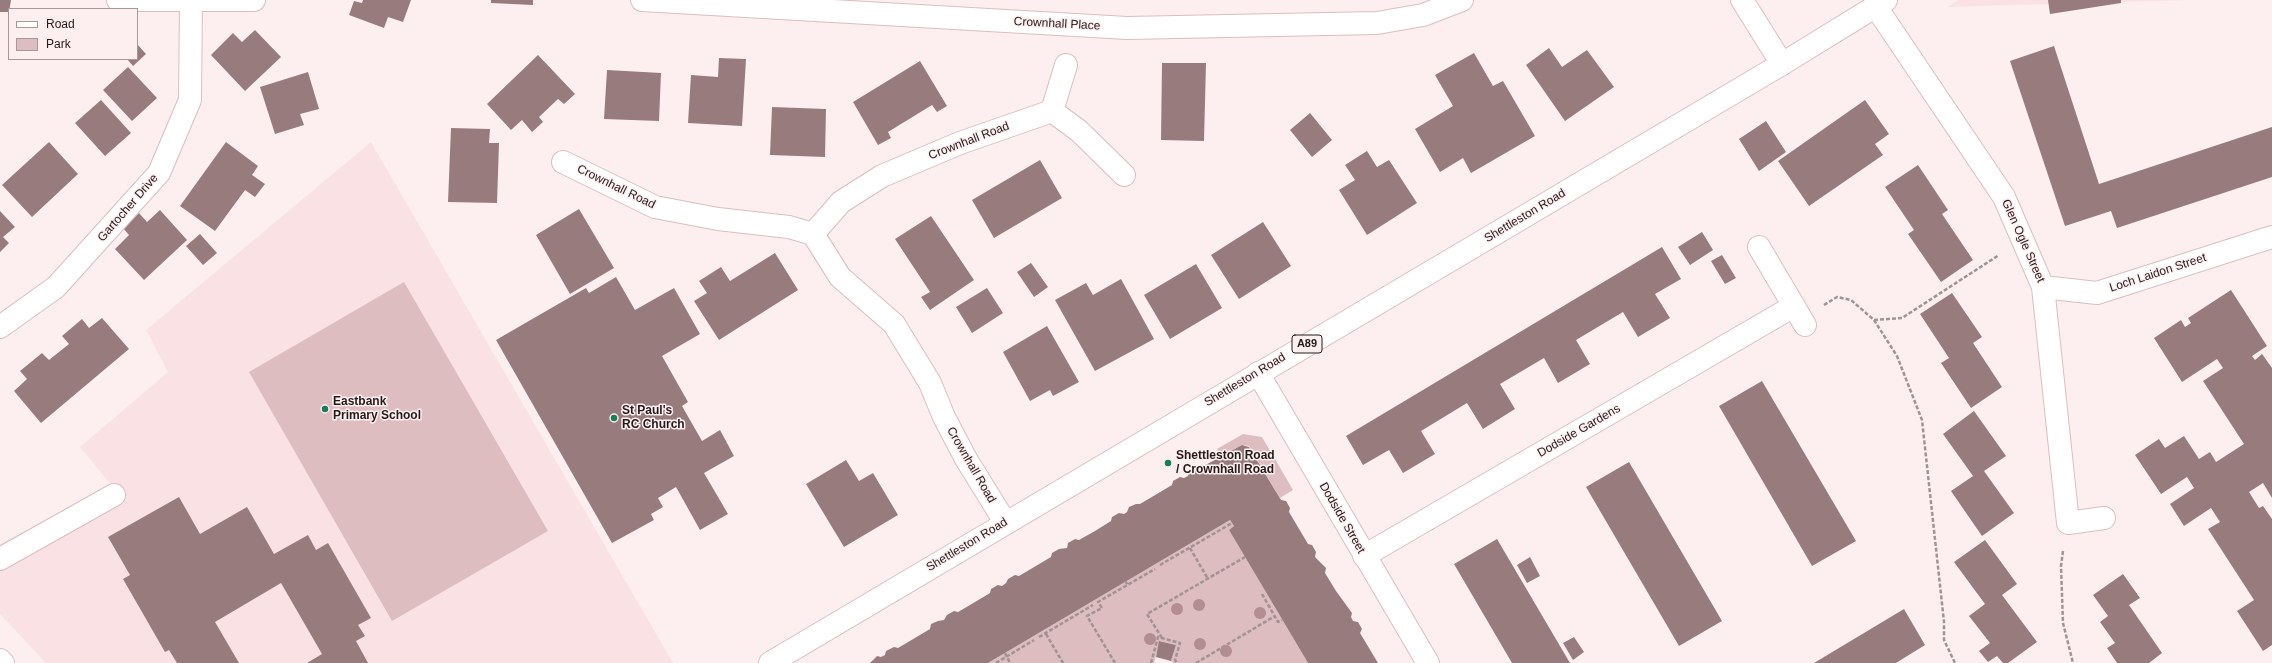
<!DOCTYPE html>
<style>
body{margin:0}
#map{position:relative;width:2272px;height:663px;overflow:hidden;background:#fdeff0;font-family:Helvetica,sans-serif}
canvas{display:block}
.legend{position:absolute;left:8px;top:8px;width:130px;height:52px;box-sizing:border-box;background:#fdeff0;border:1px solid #a7999a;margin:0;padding:5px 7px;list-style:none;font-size:12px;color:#25191a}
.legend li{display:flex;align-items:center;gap:8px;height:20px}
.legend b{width:20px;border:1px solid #a7999a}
</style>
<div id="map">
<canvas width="2272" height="663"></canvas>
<ul class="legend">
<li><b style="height:5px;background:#fff"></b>Road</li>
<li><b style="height:11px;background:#ddbdbf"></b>Park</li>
</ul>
</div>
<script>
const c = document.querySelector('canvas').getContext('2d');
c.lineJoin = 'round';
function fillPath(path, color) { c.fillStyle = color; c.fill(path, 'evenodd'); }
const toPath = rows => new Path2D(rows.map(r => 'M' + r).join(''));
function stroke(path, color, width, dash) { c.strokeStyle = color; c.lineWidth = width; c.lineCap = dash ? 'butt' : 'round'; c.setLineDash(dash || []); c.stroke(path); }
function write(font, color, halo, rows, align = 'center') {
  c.font = font + ' Helvetica,sans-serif'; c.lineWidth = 3; c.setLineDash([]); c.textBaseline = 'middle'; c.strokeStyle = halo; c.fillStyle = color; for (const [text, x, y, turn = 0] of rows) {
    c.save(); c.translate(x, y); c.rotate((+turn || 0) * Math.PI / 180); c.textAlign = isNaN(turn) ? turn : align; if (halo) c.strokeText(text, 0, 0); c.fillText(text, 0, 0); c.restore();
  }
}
fillPath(toPath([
 [1958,0,2189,0,1948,7],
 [371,142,673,663,46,663,0,614,0,544,111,485,80,447,168,372,146,330]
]), '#fae1e3');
fillPath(toPath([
 [404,282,548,531,392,621,249,372],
 [1243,434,1262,437,1293,490,1280,498,1249,446,1242,445,1221,456,1217,449],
 [1230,520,1234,526,1229,530,1308,663,1173,663,1171,661,1176,645,1160,641,1154,663,988,663]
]), '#ddbdbf');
fillPath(toPath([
 [0,0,11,0,9,12,0,12],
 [363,0,411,0,403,22,388,17,384,28,349,15,354,1,362,3],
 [491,0,533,0,533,5,491,3],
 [2048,0,2121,0,2121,3,2050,14],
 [255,30,281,57,245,91,211,55,233,33,242,42],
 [137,44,146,54,133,66,127,59,137,59],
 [2054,46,2099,184,2272,127,2272,177,2117,228,2111,211,2065,226,2010,61],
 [1549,48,1562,67,1587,50,1614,87,1565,121,1526,65],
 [1474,53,1493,86,1503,81,1535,136,1471,173,1463,158,1440,172,1415,129,1453,106,1435,75],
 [538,55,575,94,564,104,558,99,539,117,543,122,532,132,522,120,511,130,487,104],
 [719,58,746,59,742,126,688,123,691,75,718,77],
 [920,61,947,106,937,112,932,105,888,132,891,138,878,145,853,102],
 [1162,63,1206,63,1204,141,1161,140],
 [128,67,157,98,132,121,103,90],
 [607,70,661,73,659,121,604,119],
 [308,72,319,109,300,114,304,125,275,134,260,87],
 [101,100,131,133,105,156,75,123],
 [1865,100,1889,134,1875,144,1883,155,1809,206,1778,161],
 [772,107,826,109,825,157,770,155],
 [1310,113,1332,140,1312,157,1290,130],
 [1766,121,1786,152,1759,171,1739,139],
 [451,128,490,129,489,143,499,143,497,203,448,202],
 [49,142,78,174,32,217,2,185],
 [226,142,258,166,252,175,265,184,255,197,245,190,215,231,180,206],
 [1367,151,1377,167,1389,160,1417,203,1367,235,1339,190,1355,180,1345,165],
 [1040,160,1062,198,994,238,972,200],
 [1918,165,1948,210,1942,214,1973,260,1941,282,1908,234,1914,230,1885,187],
 [579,209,614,268,570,294,536,235],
 [160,210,187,240,144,280,115,249,129,235,123,228,139,213,147,222],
 [0,211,15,227,3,237,9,243,0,252],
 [931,216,974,280,930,310,921,297,930,292,895,239],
 [1263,222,1291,266,1239,299,1211,255],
 [1702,232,1713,250,1690,265,1678,247],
 [200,234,217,253,203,265,186,246],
 [1662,247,1681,279,1655,294,1670,318,1638,337,1623,312,1576,340,1590,364,1558,383,1544,358,1500,384,1515,409,1483,429,1467,403,1421,431,1435,454,1403,473,1389,450,1363,465,1346,436],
 [775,253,798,290,719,340,694,301,707,293,699,281,721,267,730,281],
 [1722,255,1736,278,1725,284,1711,261],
 [1031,263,1048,287,1034,297,1017,272],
 [1196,264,1222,308,1170,339,1144,295],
 [616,277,635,310,674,288,700,334,662,356,688,402,682,406,702,441,720,430,734,456,704,473,728,514,700,530,676,487,658,498,663,507,651,514,654,520,612,543,496,340,586,288,589,293],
 [1121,279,1154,339,1095,371,1055,300,1086,283,1093,295],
 [987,288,1003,313,972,333,956,307],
 [2231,290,2267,346,2252,356,2255,360,2262,354,2272,368,2272,498,2263,483,2249,492,2259,508,2263,506,2272,519,2272,645,2263,651,2237,611,2254,600,2208,529,2220,522,2211,508,2184,526,2170,504,2194,488,2187,477,2161,494,2135,455,2159,439,2165,448,2184,436,2199,459,2210,452,2216,462,2244,444,2203,381,2223,368,2217,359,2182,382,2154,338,2181,320,2185,327,2191,323,2188,318],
 [1952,293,1982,337,1973,343,2002,387,1971,408,1941,363,1949,358,1920,314],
 [102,318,129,349,41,423,14,391,27,379,20,371,42,353,49,360,69,344,62,336,82,319,89,328],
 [1047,326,1079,382,1053,396,1050,390,1030,401,1003,352],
 [1762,381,1856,541,1812,566,1719,406],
 [1974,411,2006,456,1984,471,2014,513,1982,536,1951,491,1973,476,1943,434],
 [1242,445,1249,447,1281,500,1286,501,1290,508,1289,512,1308,544,1312,545,1316,552,1315,557,1326,568,1325,573,1336,591,1352,613,1351,617,1353,621,1358,622,1362,629,1360,633,1378,663,1308,663,1229,530,1234,526,1230,520,988,663,870,663,877,656,881,657,885,655,886,651,894,647,898,648,930,629,931,624,938,621,944,620,947,615,954,611,958,612,970,605,990,593,991,589,998,585,1002,586,1006,583,1008,579,1015,575,1019,576,1051,557,1052,553,1059,549,1067,548,1068,543,1075,539,1079,540,1095,531,1111,521,1112,517,1119,513,1124,514,1127,512,1129,507,1136,504,1140,504,1172,485,1173,481,1180,477,1184,478,1188,476,1189,471,1196,467,1200,468],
 [846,460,859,481,873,473,898,515,844,547,806,484],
 [1629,462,1722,621,1679,646,1586,487],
 [179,497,200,534,247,507,274,554,308,535,316,550,328,543,371,618,358,625,365,636,356,641,368,663,307,663,322,654,281,583,215,622,239,663,177,663,169,650,165,652,123,579,130,575,108,537],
 [1497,539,1570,663,1512,663,1454,564],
 [1985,540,2017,584,2002,595,2037,642,2008,663,2003,663,1997,656,1988,662,1979,651,1990,643,1969,616,1985,604,1954,562],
 [1530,557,1540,576,1527,583,1517,565],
 [2123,574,2140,598,2129,605,2162,653,2149,663,2117,663,2107,648,2115,643,2100,622,2108,616,2093,595],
 [1904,609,1925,645,1896,663,1814,663],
 [1574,637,1584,652,1573,660,1563,643],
 [1159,641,1176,645,1171,661,1156,657]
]), '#987b7d');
const minor = toPath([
 [118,0,254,0],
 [642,0,1127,28,1377,23,1423,15,1462,0],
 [1742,0,1782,64],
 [1876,7,2004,197,2043,287,2068,523,2104,518],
 [1052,111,1066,65],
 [563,162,655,207,718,219,789,227,813,234,840,277,894,324,930,383,944,417,966,459,1005,522],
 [813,234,841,202,882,176,960,143,1052,111,1079,131,1124,175],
 [1759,247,1805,325],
 [2043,287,2097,293,2272,237],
 [0,327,56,287,159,173,190,100,191,1],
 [1258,373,1428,663],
 [1364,556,1794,306],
 [0,559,114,495]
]);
const major = toPath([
 [0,660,3,663],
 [770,663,1782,64,1886,0]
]);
stroke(minor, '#ddbdbf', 24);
stroke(major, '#ddbdbf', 24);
stroke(toPath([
 [1824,305,1837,297,1851,300,1874,320,1897,356,1922,420,1944,622,1944,640,1955,663],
 [1874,320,1902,318,1999,255],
 [1190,548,1208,579],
 [2063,551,2061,566,2063,623,2073,663],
 [1160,565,1232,523],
 [1125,581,1128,585],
 [1262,594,1278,622,1282,620],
 [1046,634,1063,663],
 [1039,637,1093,605],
 [1162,638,1147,614,1245,557],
 [1005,653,1010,663],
 [996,663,1034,640],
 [1115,663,1087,616,1102,608,1098,602,1155,569],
 [1151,663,1158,637,1180,643,1175,660,1177,663],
 [1196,663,1275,616]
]), '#a09394', 2.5, [4, 2]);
stroke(minor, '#fff', 22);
stroke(major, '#fff', 22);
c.fillStyle = '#b38d91';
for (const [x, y] of [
 [1199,605],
 [1177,609],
 [1260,613],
 [1150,639],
 [1200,644],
 [1226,651]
]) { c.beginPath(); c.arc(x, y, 6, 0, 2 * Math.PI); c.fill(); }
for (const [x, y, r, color] of [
 [325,409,4,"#167f59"],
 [614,418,4,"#167f59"],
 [1168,463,4,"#167f59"]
]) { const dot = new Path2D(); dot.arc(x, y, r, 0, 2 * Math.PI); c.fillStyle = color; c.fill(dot); stroke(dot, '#fdeff0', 1.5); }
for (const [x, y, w] of [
 [1307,344,30]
]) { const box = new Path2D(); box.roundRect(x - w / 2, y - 9, w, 18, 3); c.fillStyle = '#fdeff0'; c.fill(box); stroke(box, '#25191a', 1); }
write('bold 11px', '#25191a', null, [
 ["A89",1307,344]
]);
write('12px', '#25191a', '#fdeff0', [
 ["Crownhall Place",1057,24,3],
 ["Crownhall Road",969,141,-21],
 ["Crownhall Road",616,187,26],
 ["Gartocher Drive",128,208,-49],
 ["Shettleston Road",1525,216,-31],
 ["Glen Ogle Street",2023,241,66],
 ["Loch Laidon Street",2158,273,-18],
 ["Shettleston Road",1245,380,-31],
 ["Dodside Gardens",1579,431,-30],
 ["Crownhall Road",971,465,60],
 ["Dodside Street",1342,518,60],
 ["Shettleston Road",967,545,-31]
]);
write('bold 12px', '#25191a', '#fdeff0', [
 ["Eastbank",333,402],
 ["Primary School",333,416],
 ["St Paul's",622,411],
 ["RC Church",622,425],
 ["Shettleston Road",1176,456],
 ["/ Crownhall Road",1176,470]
], 'left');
</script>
